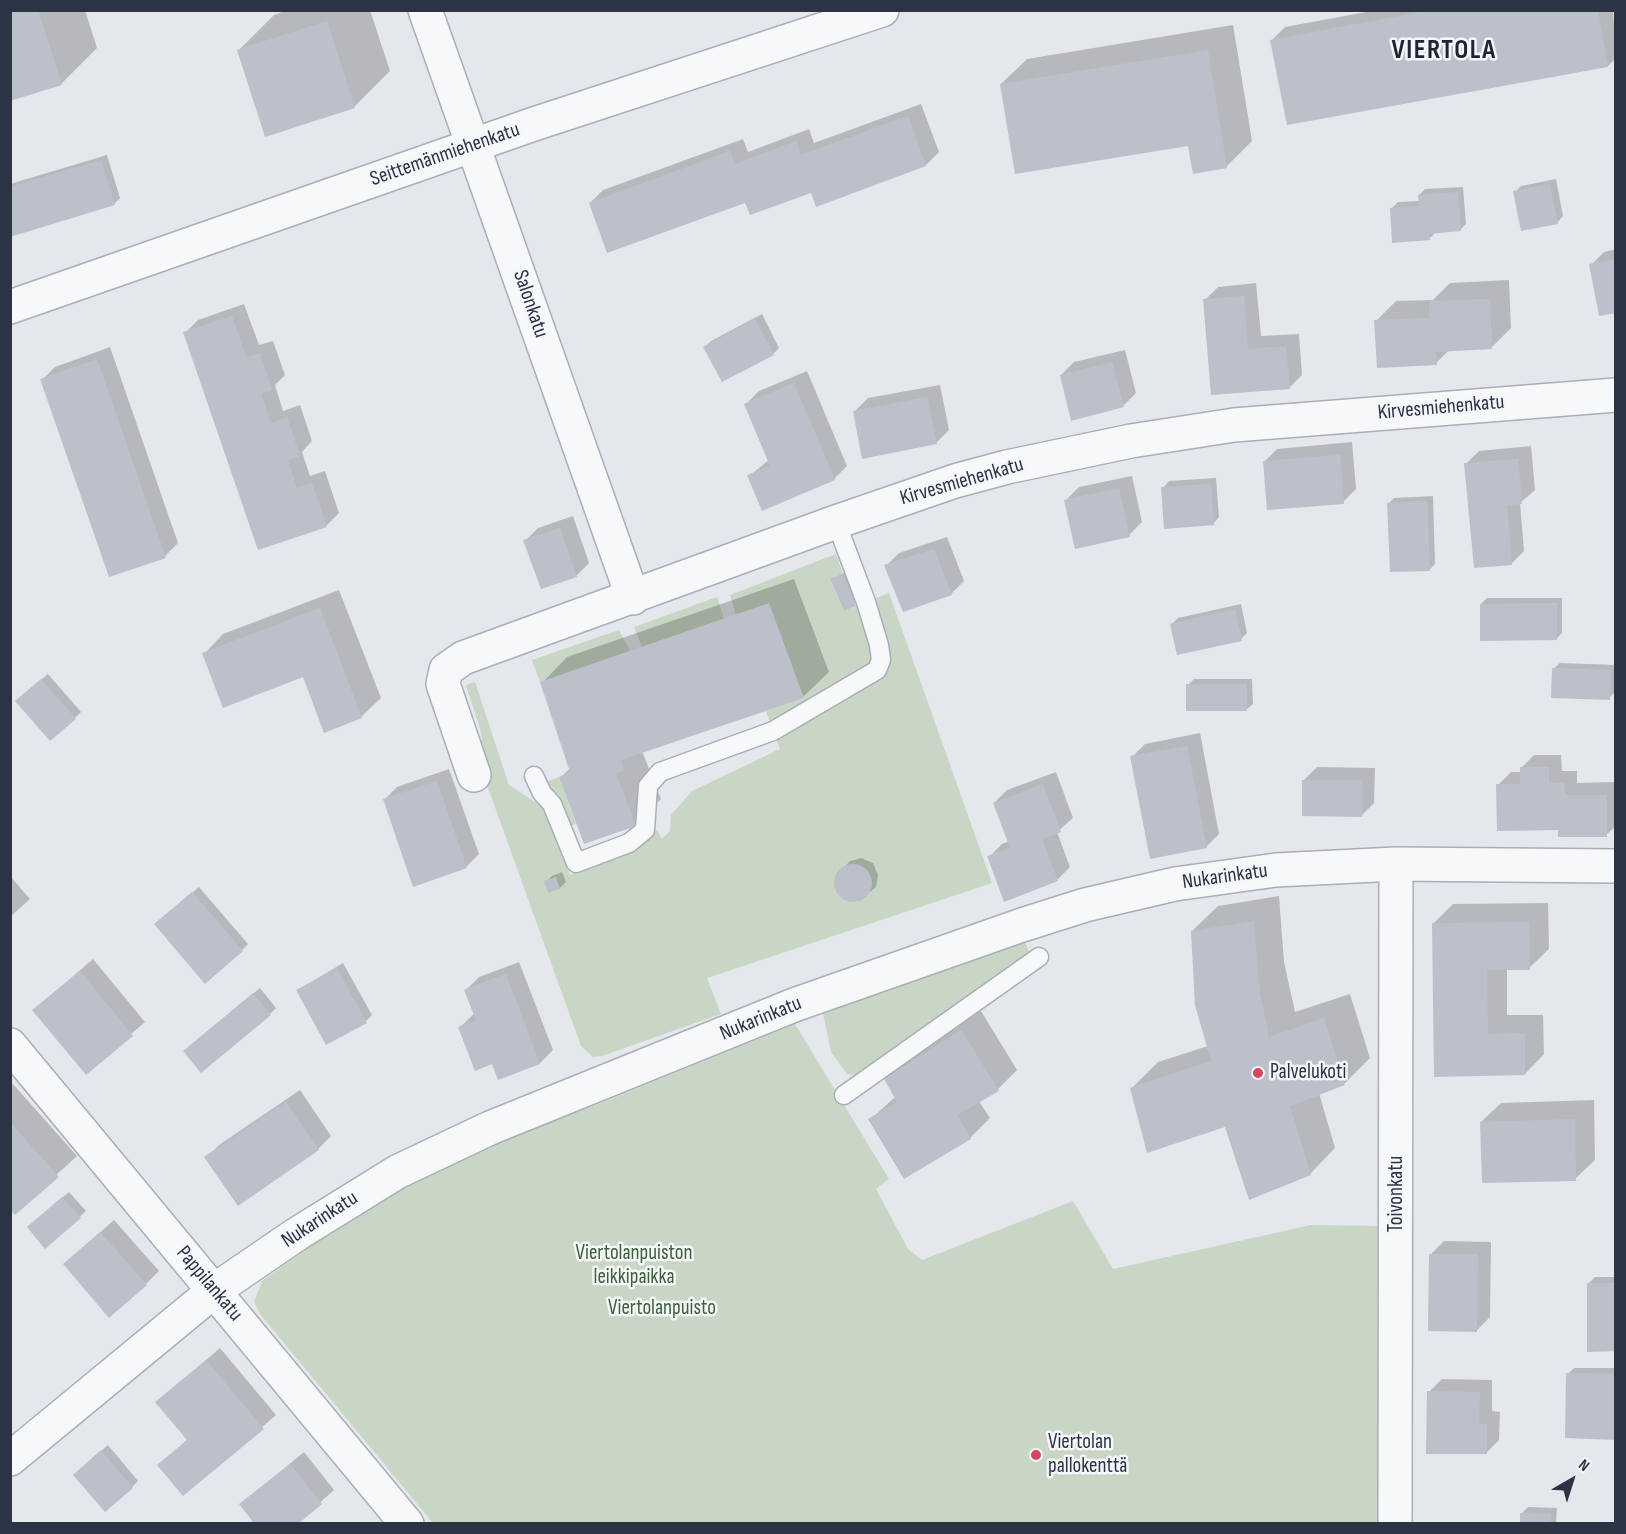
<!DOCTYPE html>
<meta charset="utf-8">
<style>
body{margin:0}
#map{position:relative;width:1626px;height:1534px;overflow:hidden;background:#e4e7ec;font-family:"Sofia Sans Condensed",sans-serif}
canvas{display:block}
.frame{position:absolute;inset:0;border:12px solid #2b3445;pointer-events:none}
.north{position:absolute;left:1542px;top:1450px;width:60px;height:60px;-webkit-text-stroke:4px #f4f6f9;paint-order:stroke;rotate:39deg;font-size:16px;font-weight:700;line-height:24px;text-align:center;color:#2b3445}
.north::after{content:'';display:block;margin:auto;width:21px;height:27px;background:#2b3445;clip-path:polygon(50% 0,100% 100%,50% 72%,0 100%)}
</style>
<div id="map">
<canvas width="1626" height="1534"></canvas>
<div class="frame"></div>
<div class="north">N</div>
</div>
<script>
const c = document.querySelector('canvas').getContext('2d');
c.lineJoin = 'round';
function fillPath(path, color) { c.fillStyle = color; c.fill(path, 'evenodd'); }
const toPath = rows => new Path2D(rows.map(r => 'M' + r).join(''));
function stroke(path, color, width, dash) { c.strokeStyle = color; c.lineWidth = width; c.lineCap = dash ? 'butt' : 'round'; c.setLineDash(dash || []); c.stroke(path); }
function write(font, color, halo, rows, align = 'center') {
  c.font = font + ' "Sofia Sans Condensed",sans-serif'; c.lineWidth = 5; c.setLineDash([]); c.textBaseline = 'middle'; c.strokeStyle = halo; c.fillStyle = color; for (const [text, x, y, turn = 0] of rows) {
    c.save(); c.translate(x, y); c.rotate((+turn || 0) * Math.PI / 180); c.textAlign = isNaN(turn) ? turn : align; if (halo) c.strokeText(text, 0, 0); c.fillText(text, 0, 0); c.restore();
  }
}
fillPath(toPath([
 [836,554,843,574,830,580,844,611,889,593,992,883,707,978,721,1014,602,1056,593,1057,581,1046,483,774,475,745,482,740,481,732,466,685,475,682,509,785,543,807,570,875,640,847,657,830,662,839,670,831,671,815,692,791,780,749,766,711,804,698,736,615,730,595],
 [717,597,724,619,642,647,634,627],
 [619,630,630,651,540,682,532,660],
 [559,777,576,824,571,826,559,796,546,782],
 [1024,941,1029,951,1012,967,863,1076,847,1074,831,1052,823,1013],
 [795,1024,889,1179,876,1189,908,1249,922,1260,1073,1201,1113,1269,1311,1225,1381,1226,1380,1523,433,1523,260,1314,254,1302,262,1281,345,1221,417,1178,488,1145,609,1100]
]), '#c9d6c5');
fillPath(toPath([
 [10,10,85,10,97,48,61,84],
 [287,10,370,10,390,71,354,107,238,51,274,15],
 [1377,10,1613,10,1616,58,1608,66,1272,40,1285,27],
 [1233,25,1252,141,1227,166,1189,144,1001,84,1027,59],
 [921,104,939,152,926,165,817,205,812,191,745,201,590,203,603,190,743,139,748,152,809,129,814,143],
 [107,155,120,198,114,204,10,235,10,184],
 [1556,179,1563,216,1557,223,1515,192,1521,186],
 [1463,187,1466,224,1460,230,1435,233,1429,239,1392,208,1398,202,1420,201,1419,195,1425,189],
 [1616,249,1616,311,1591,265,1604,252],
 [1509,280,1511,328,1492,347,1450,349,1436,363,1376,321,1396,301,1433,300,1450,283],
 [1256,283,1261,336,1299,334,1302,375,1289,388,1212,394,1205,300,1218,287],
 [244,304,259,345,273,341,285,375,275,385,283,411,300,405,312,441,302,452,310,476,325,471,339,513,326,526,259,548,185,333,198,320],
 [762,314,779,348,773,354,705,347,711,341],
 [110,347,178,543,165,556,110,575,42,380,55,367],
 [1125,350,1136,393,1123,406,1061,375,1074,362],
 [807,371,847,466,834,479,749,476,769,460,746,404,759,391],
 [940,385,949,430,936,443,855,411,868,398],
 [1352,442,1356,489,1343,502,1264,462,1277,449],
 [1531,446,1535,490,1520,503,1524,551,1511,564,1466,464,1479,451],
 [1132,476,1142,522,1129,535,1066,500,1079,487],
 [1216,478,1219,517,1213,524,1163,488,1169,481],
 [1433,496,1435,564,1429,570,1388,504,1394,498],
 [573,516,589,563,576,576,525,541,538,528],
 [947,537,964,581,951,594,886,566,899,553],
 [850,569,862,598,844,609,832,580],
 [794,579,829,672,803,697,642,751,661,799,635,825,561,777,570,768,542,683,567,657],
 [339,590,381,698,361,717,304,675,204,654,223,634],
 [1487,598,1562,598,1562,633,1556,639,1481,604],
 [1241,604,1247,633,1241,639,1172,624,1178,618],
 [1560,663,1616,665,1615,692,1609,698,1553,669],
 [48,674,81,712,75,718,23,695],
 [1194,679,1252,679,1253,704,1246,710,1188,685],
 [1200,733,1219,834,1206,847,1132,757,1145,744],
 [1534,755,1561,755,1562,771,1577,771,1577,783,1616,782,1616,826,1606,835,1559,829,1498,785,1511,772,1521,772,1521,768],
 [1317,767,1375,768,1374,803,1361,816,1304,780],
 [449,769,479,854,466,867,384,800,397,787],
 [1056,772,1073,818,1057,832,1070,867,1057,880,989,857,1002,844,1009,841,994,803,1007,790],
 [861,858,873,863,878,875,876,887,859,901,847,901,837,891,835,877,850,861],
 [562,872,566,882,560,888,549,891,546,882,552,876],
 [10,876,30,899,10,917],
 [199,887,248,944,242,950,162,918],
 [1279,896,1284,962,1295,1012,1350,994,1370,1058,1345,1083,1319,1093,1335,1148,1310,1174,1226,1125,1132,1088,1158,1062,1208,1046,1192,931,1218,906],
 [1548,903,1549,949,1529,968,1507,969,1507,1015,1543,1015,1544,1054,1525,1074,1435,1075,1433,924,1453,904],
 [93,959,145,1022,86,1073,34,1010],
 [519,962,553,1050,540,1063,493,1062,460,1027,475,1013,466,990,479,977],
 [343,963,372,1015,366,1021,298,990],
 [260,988,276,1008,270,1014,191,1045],
 [981,1011,1017,1070,998,1089,979,1101,990,1118,970,1138,870,1120,896,1096,886,1079,905,1060],
 [13,1084,77,1156,15,1213,10,1207,10,1086],
 [300,1090,331,1136,318,1149,238,1204,206,1158,219,1145],
 [1594,1100,1595,1160,1575,1179,1481,1122,1501,1103],
 [69,1192,86,1211,45,1247,35,1221],
 [114,1220,159,1271,146,1284,65,1264],
 [1444,1241,1491,1242,1490,1317,1477,1330,1431,1254],
 [1595,1277,1616,1277,1616,1350,1589,1283],
 [220,1348,276,1415,184,1494,159,1465,188,1439,157,1402],
 [1574,1368,1616,1368,1616,1438,1568,1374],
 [1442,1379,1492,1380,1492,1411,1500,1412,1499,1440,1486,1453,1429,1392],
 [108,1445,138,1481,132,1487,81,1469],
 [304,1452,334,1490,299,1521,300,1524,252,1524,254,1521,241,1504],
 [1528,1507,1557,1508,1556,1524,1521,1524,1522,1513]
]), '#0003');
fillPath(toPath([
 [10,10,38,10,62,85,10,101],
 [1431,10,1598,10,1608,67,1287,125,1270,40],
 [327,21,355,108,265,137,237,50],
 [1208,50,1227,168,1193,174,1188,146,1015,174,1000,84],
 [908,116,926,166,816,207,811,193,750,215,745,203,607,253,589,203,730,151,735,164,796,141,801,155],
 [101,160,115,205,10,237,10,187],
 [1550,184,1558,224,1521,231,1513,191],
 [1458,192,1461,231,1429,234,1430,240,1392,243,1390,208,1419,206,1418,195],
 [1616,259,1616,313,1599,316,1589,264],
 [1244,296,1248,349,1286,346,1290,389,1211,395,1203,299],
 [1490,299,1492,349,1436,352,1437,365,1377,368,1374,320,1429,318,1429,301],
 [232,316,246,357,260,353,272,390,261,394,271,423,287,417,300,456,288,460,297,488,312,483,327,527,258,550,183,332],
 [755,319,774,355,722,382,703,347],
 [97,359,166,558,109,577,40,379],
 [1112,362,1124,407,1071,421,1060,375],
 [794,383,835,480,762,511,747,475,770,466,744,404],
 [927,397,937,444,862,459,853,411],
 [1340,455,1344,504,1267,510,1263,461],
 [1518,459,1522,504,1507,505,1512,565,1474,568,1464,463],
 [1211,484,1214,525,1164,529,1161,487],
 [1119,488,1130,537,1075,549,1064,500],
 [1427,501,1430,571,1390,572,1387,503],
 [560,528,577,577,541,589,523,540],
 [934,549,952,595,903,612,884,565],
 [843,574,856,606,844,611,830,579],
 [769,603,804,698,621,760,624,770,616,774,636,826,584,844,559,777,570,772,540,682],
 [1557,603,1557,640,1480,641,1480,604],
 [320,608,362,718,324,733,303,677,223,708,202,653],
 [1235,609,1242,641,1177,655,1170,624],
 [1552,668,1611,670,1610,700,1551,698],
 [41,679,76,719,50,741,15,701],
 [1186,684,1247,684,1247,711,1186,711],
 [1187,746,1207,848,1150,859,1130,756],
 [1520,767,1549,767,1549,783,1564,783,1565,795,1607,795,1607,837,1558,837,1558,830,1497,831,1496,784,1520,784],
 [1302,780,1363,780,1362,817,1302,816],
 [437,781,467,868,413,887,383,799],
 [1043,784,1061,832,1042,839,1058,881,1004,902,987,856,1010,848,993,803],
 '834 883a19 19 0 1 1 38 0a19 19 0 1 1-38 0Z',
 [556,877,560,889,548,893,544,881],
 [192,892,243,951,205,984,154,924],
 [1254,921,1259,988,1269,1037,1324,1018,1345,1085,1290,1106,1311,1175,1249,1200,1225,1127,1147,1153,1130,1088,1211,1061,1195,1005,1191,931],
 [1529,922,1530,970,1487,970,1488,1034,1525,1033,1525,1075,1434,1077,1432,923],
 [337,968,367,1023,326,1045,296,990],
 [80,971,133,1036,86,1075,32,1010],
 [506,974,540,1064,498,1080,492,1064,475,1071,458,1027,476,1020,464,990],
 [253,993,271,1015,201,1073,183,1051],
 [961,1030,999,1091,957,1115,971,1139,904,1179,868,1119,897,1102,884,1079],
 [286,1102,319,1150,238,1206,204,1157],
 [1575,1119,1576,1181,1482,1183,1480,1122],
 [10,1122,59,1177,15,1215,10,1210],
 [62,1197,81,1218,45,1249,27,1227],
 [100,1232,147,1285,109,1318,63,1264],
 [1429,1254,1478,1254,1477,1332,1428,1331],
 [1587,1283,1616,1283,1616,1351,1587,1352],
 [206,1360,264,1429,183,1496,157,1465,187,1440,155,1402],
 [1566,1373,1616,1374,1616,1440,1565,1438],
 [1427,1391,1480,1392,1479,1424,1487,1424,1487,1454,1426,1454],
 [101,1450,133,1488,105,1512,73,1475],
 [290,1464,322,1504,298,1524,251,1524,253,1522,239,1504],
 [1520,1513,1551,1514,1551,1524,1520,1524]
]), '#bbc0ca');
const service = toPath([
 [534,776,542,793,552,804,576,863,629,843,645,830,648,786,660,772,773,731,877,670,881,660,879,645,866,602,836,522],
 [844,1095,1039,957]
]);
const minor = toPath([
 [425,10,633,598],
 [474,775,443,684,446,670,463,658,836,522,955,481,1007,467,1131,441,1234,425,1616,395],
 [10,1045,407,1524],
 [10,1459,215,1290,297,1234,397,1172,490,1128,794,1005,1022,925,1085,905,1175,884,1276,870,1396,864,1616,866],
 [1395,1524,1396,864]
]);
const tertiary = toPath([
 [10,307,534,124,882,10]
]);
stroke(service, '#a9aeb7', 21);
stroke(minor, '#a9aeb7', 36);
stroke(tertiary, '#a9aeb7', 36);
stroke(service, '#f7f8fa', 18);
stroke(minor, '#f7f8fa', 33);
stroke(tertiary, '#f7f8fa', 33);
for (const [x, y, r, color] of [
 [1258,1073,6,"#d1495b"],
 [1036,1455,6,"#d1495b"]
]) { const dot = new Path2D(); dot.arc(x, y, r, 0, 2 * Math.PI); c.fillStyle = color; c.fill(dot); stroke(dot, '#f4f6f9', 2); }
write('21px', '#2b3445', '#f4f6f9', [
 ["Seittemänmiehenkatu",445,155,-19],
 ["Salonkatu",530,304,71],
 ["Kirvesmiehenkatu",1441,408,-5],
 ["Kirvesmiehenkatu",962,482,-16],
 ["Nukarinkatu",1225,877,-8],
 ["Nukarinkatu",761,1019,-22],
 ["Toivonkatu",1397,1194,-90],
 ["Nukarinkatu",320,1220,-33],
 ["Pappilankatu",209,1284,50]
]);
write('21px', '#2b3445', '#f4f6f9', [
 ["Palvelukoti",1270,1073],
 ["Viertolan",1048,1443],
 ["pallokenttä",1048,1467]
], 'left');
write('21px', '#3f6138', '#f4f6f9', [
 ["Viertolanpuiston",634,1254],
 ["leikkipaikka",634,1278],
 ["Viertolanpuisto",662,1309]
]);
c.letterSpacing = '1.5px';
write('bold 27px', '#1d2536', '#f4f6f9', [
 ["VIERTOLA",1444,51]
]);
c.letterSpacing = '0px';
</script>
